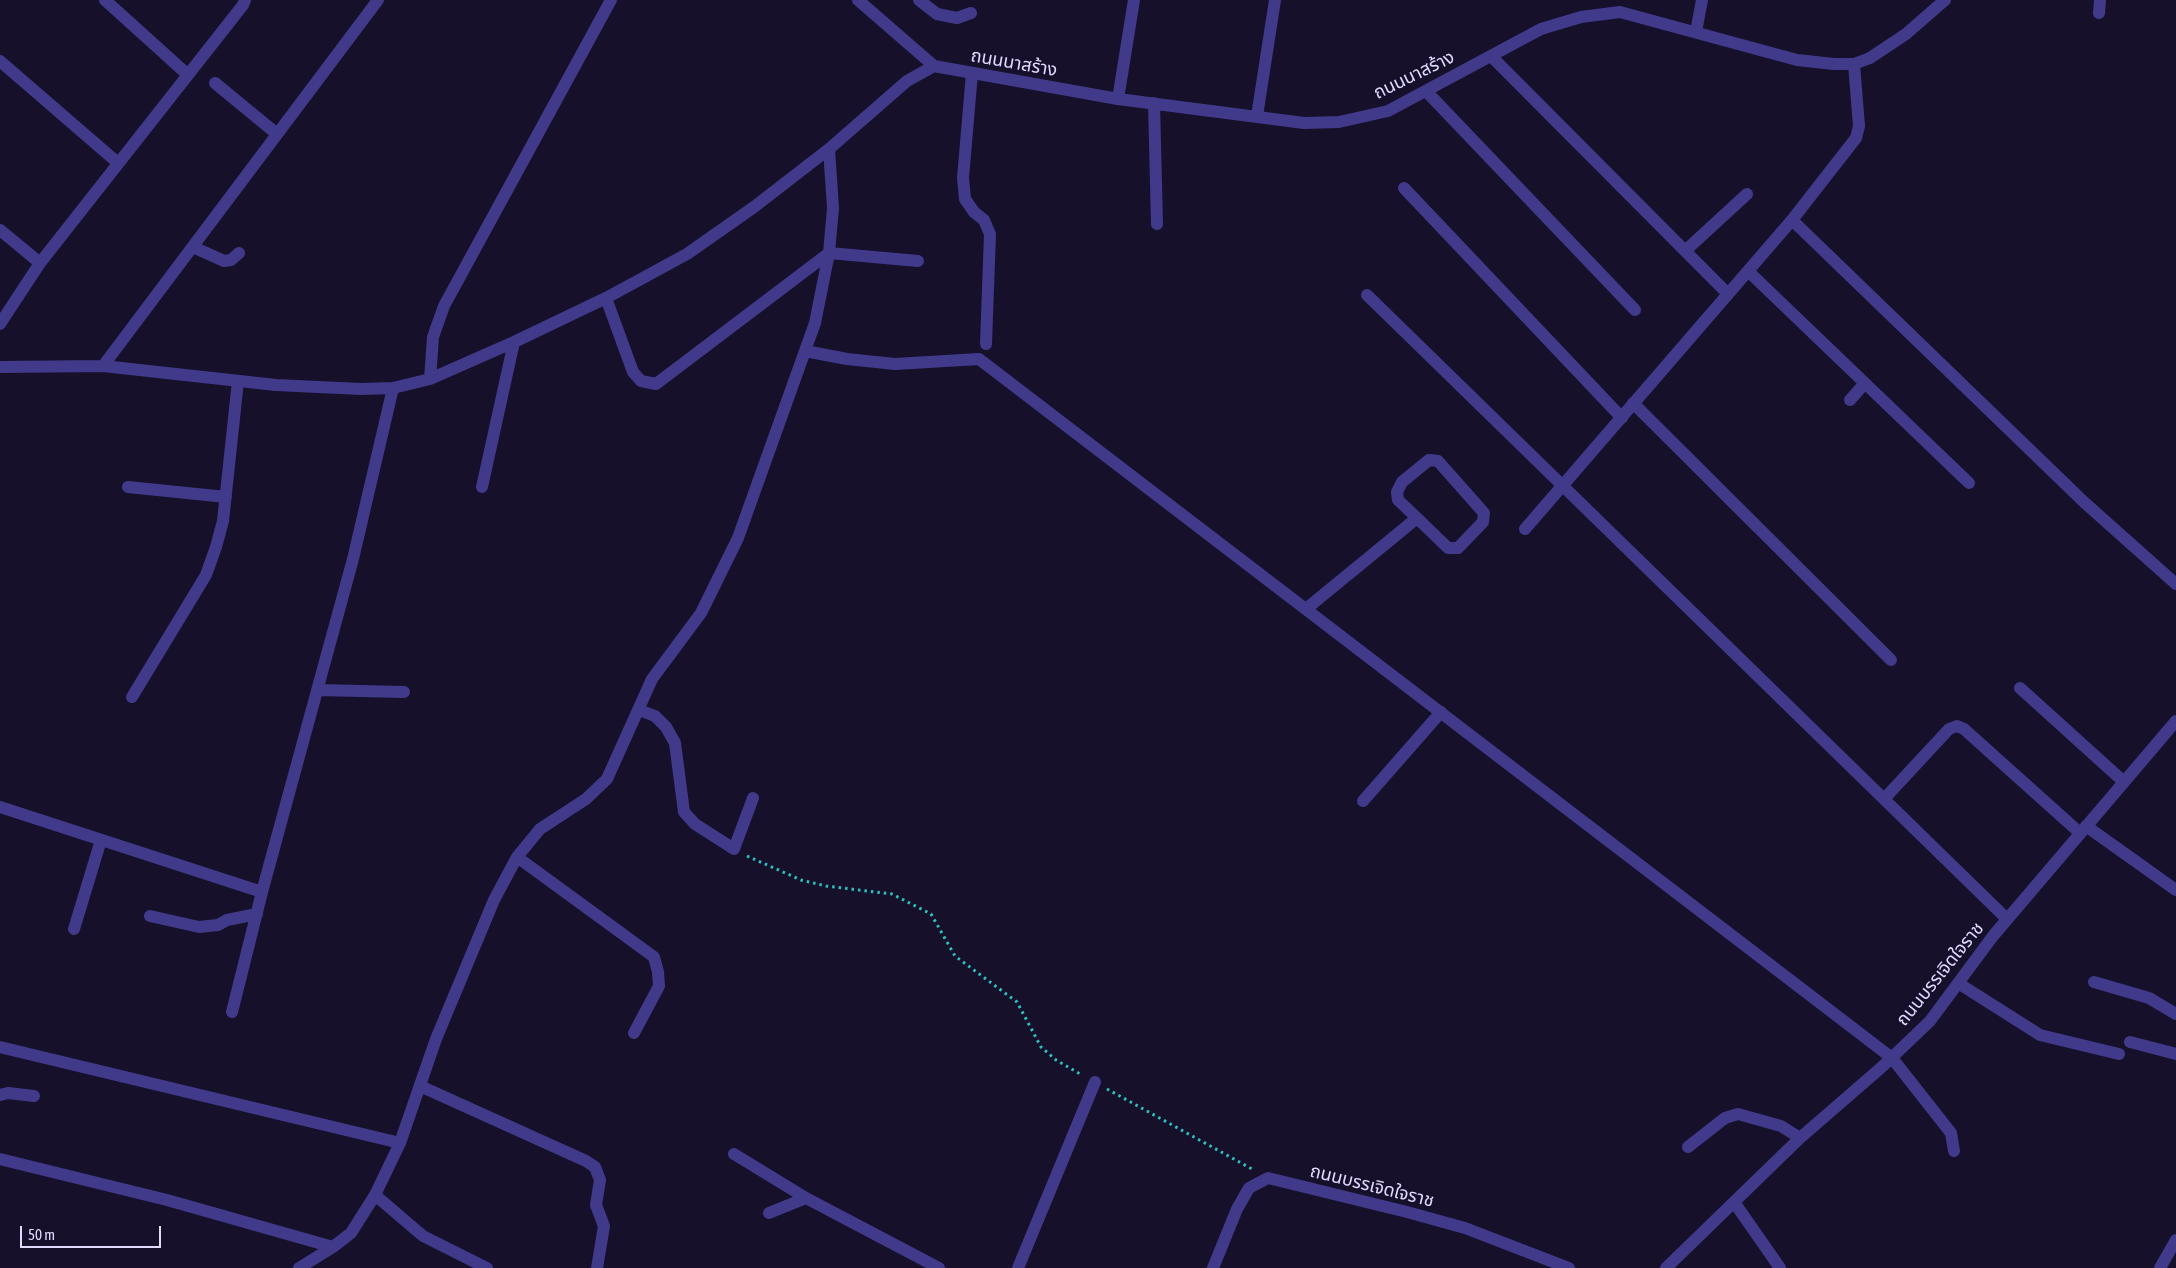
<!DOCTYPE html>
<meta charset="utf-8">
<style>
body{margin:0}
#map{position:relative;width:2176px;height:1268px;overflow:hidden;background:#16102b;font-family:"Asap Condensed",sans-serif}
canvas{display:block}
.scale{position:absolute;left:20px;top:1226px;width:141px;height:22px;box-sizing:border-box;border:2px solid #e0daff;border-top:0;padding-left:6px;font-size:15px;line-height:18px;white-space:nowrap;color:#e0daff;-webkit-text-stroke:4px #16102b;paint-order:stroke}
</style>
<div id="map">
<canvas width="2176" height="1268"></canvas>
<div class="scale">50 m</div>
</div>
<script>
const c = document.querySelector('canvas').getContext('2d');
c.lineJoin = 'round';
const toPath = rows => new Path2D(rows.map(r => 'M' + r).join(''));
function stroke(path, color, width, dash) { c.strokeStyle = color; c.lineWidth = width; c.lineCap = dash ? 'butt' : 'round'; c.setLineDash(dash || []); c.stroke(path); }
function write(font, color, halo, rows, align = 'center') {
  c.font = font + ' "Asap Condensed","Noto Sans Thai",sans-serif'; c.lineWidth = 4; c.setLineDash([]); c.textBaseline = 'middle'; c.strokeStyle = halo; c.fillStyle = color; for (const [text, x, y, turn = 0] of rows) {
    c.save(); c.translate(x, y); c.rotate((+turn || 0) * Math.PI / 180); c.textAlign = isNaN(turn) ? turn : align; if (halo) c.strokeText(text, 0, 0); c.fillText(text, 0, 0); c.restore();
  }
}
stroke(toPath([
 [747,856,801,880,826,886,892,894,931,914,955,956,1017,1002,1041,1047,1056,1060,1082,1075],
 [1107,1089,1252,1169]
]), '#2dc1be', 3, [2.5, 4]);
stroke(toPath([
 [105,0,188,75],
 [858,0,934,66,1118,99,1304,123,1339,122,1388,111,1541,29,1581,17,1620,12,1797,60,1834,64,1854,64,1870,58,1906,34,1945,0],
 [919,0,937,14,957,18,971,13],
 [2099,13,2100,0],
 [1696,32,1702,0],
 [1491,56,1728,294],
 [0,61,118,163],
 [972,73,963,178,965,199,974,212,984,220,990,234,986,344],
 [215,83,277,134],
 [1426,91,1635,310],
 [1118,99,1134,0],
 [1154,103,1157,224],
 [1257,116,1275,0],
 [1404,188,1622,418],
 [1792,220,2085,503,2176,584],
 [0,230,40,263],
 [193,247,224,261,231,260,239,253],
 [1685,251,1747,194],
 [1748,271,1969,483],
 [1367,295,2007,919],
 [606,298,633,372,641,381,656,384,829,253,918,261],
 [0,324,40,263,243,5,245,0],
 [805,351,847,359,895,364,979,359,1892,1058,1951,1133,1954,1151],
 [103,366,378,0],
 [0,367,103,366,276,385,361,389,393,388,430,379,514,342,606,298,687,254,754,207,829,149,907,81,934,66],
 [430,379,433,337,444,306,611,0],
 [1850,400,1865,383],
 [1633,403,1891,660],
 [128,487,226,497],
 [482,487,514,342],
 [1525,529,1792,220,1856,138,1859,126,1854,64],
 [1306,609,1417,518,1398,500,1397,492,1402,482,1429,460,1438,461,1484,513,1483,522,1458,548,1448,548,1417,518],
 [2020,688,2124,782],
 [317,690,404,692],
 [132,697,206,575,216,547,223,521,238,381],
 [639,710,655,716,666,727,675,743,684,812,695,824,734,849,753,798],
 [1884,799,1949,729,1957,726,1964,729,2080,833],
 [1363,801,1441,712],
 [0,807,262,892],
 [2086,826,2176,890],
 [517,857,654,957,658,972,659,986,634,1033],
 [150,916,199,927,218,925,227,920,257,914],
 [74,929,101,840],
 [2094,982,2149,998,2176,1014],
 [1958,983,2040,1035,2119,1054],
 [232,1012,262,892,353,559,393,388],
 [2130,1042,2176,1054],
 [0,1047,400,1143],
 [420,1086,586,1161,595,1167,600,1180,596,1205,604,1226,597,1268],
 [0,1095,8,1093,34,1096],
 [1688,1147,1725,1118,1738,1114,1781,1126,1800,1138],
 [734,1154,806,1198,939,1268],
 [0,1159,167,1200,333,1247],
 [375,1195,423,1236,487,1268],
 [1734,1202,1780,1268],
 [769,1213,806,1198],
 [299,1268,333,1247,351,1233,375,1195,400,1143,436,1039,494,900,517,857,540,829,586,799,607,779,652,679,701,613,738,538,815,323,829,253,833,208,829,149],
 [1018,1268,1095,1082],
 [1213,1268,1237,1209,1249,1188,1268,1178,1407,1212,1465,1228,1569,1268],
 [1666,1268,1800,1138,1883,1066,1930,1021,1993,936,2176,721],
 [2160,1268,2176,1240]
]), '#413a8b', 12);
write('18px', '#e0daff', '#16102b', [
 ["ถนนนาสร้าง",1014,63,10],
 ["ถนนนาสร้าง",1414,75,-26],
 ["ถนนบรรเจิดใจราช",1940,974,-51],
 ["ถนนบรรเจิดใจราช",1372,1186,14]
]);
</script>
